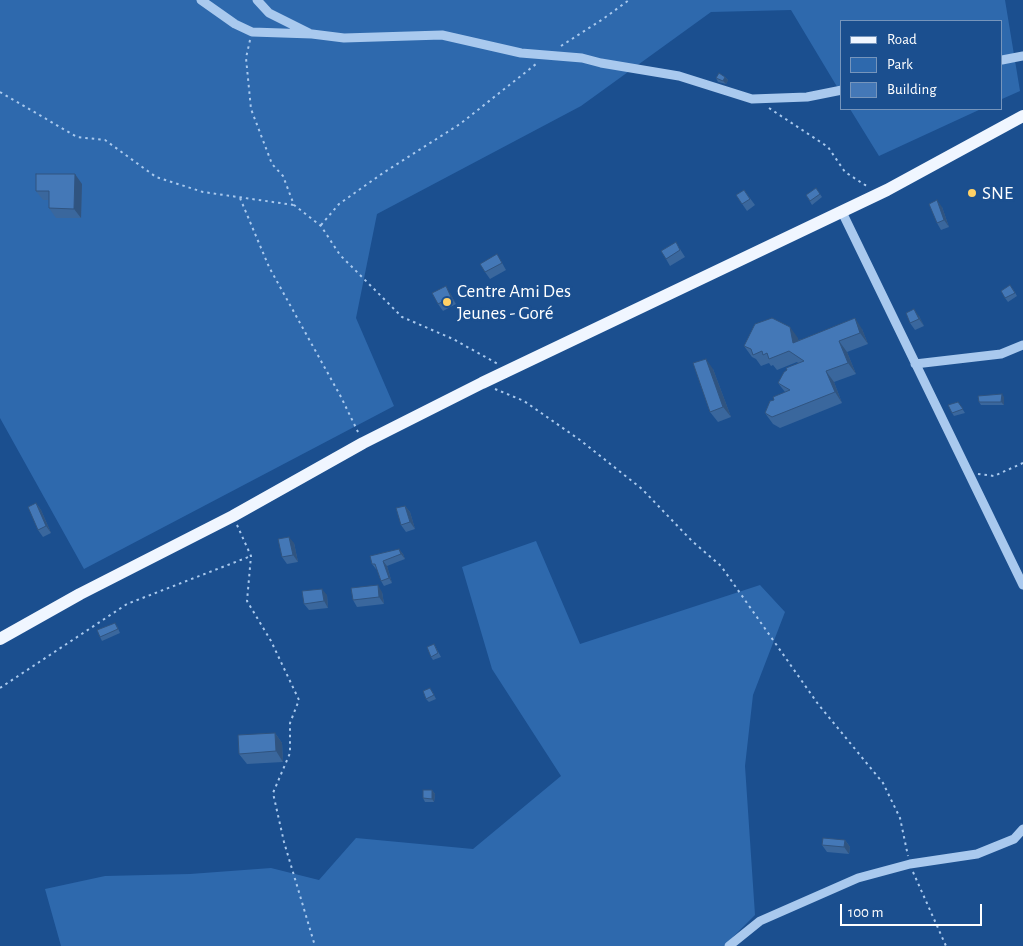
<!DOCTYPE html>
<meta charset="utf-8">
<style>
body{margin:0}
#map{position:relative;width:1023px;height:946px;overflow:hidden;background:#1b4f8f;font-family:"Alegreya Sans",sans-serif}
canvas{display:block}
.legend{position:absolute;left:840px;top:20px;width:162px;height:90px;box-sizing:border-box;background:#1b4f8f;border:1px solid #7695bc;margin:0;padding:6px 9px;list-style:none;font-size:15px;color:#fff}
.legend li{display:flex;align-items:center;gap:10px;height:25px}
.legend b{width:25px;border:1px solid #7695bc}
.scale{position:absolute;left:840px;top:904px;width:142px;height:22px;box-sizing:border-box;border:2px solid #fff;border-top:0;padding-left:6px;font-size:15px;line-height:18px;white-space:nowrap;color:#fff;-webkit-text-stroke:4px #1b4f8f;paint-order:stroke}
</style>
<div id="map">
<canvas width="1023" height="946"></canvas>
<ul class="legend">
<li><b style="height:6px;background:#f0f6ff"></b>Road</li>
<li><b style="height:14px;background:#2e69ad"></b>Park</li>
<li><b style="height:14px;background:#4478b7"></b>Building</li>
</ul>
<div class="scale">100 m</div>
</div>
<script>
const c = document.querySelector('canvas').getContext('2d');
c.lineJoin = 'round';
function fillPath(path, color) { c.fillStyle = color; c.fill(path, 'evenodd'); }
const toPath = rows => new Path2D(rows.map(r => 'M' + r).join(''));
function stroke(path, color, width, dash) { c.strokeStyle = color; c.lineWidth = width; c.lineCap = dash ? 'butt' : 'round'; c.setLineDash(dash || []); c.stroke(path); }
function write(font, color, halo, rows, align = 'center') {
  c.font = font + ' "Alegreya Sans",sans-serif'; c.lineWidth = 5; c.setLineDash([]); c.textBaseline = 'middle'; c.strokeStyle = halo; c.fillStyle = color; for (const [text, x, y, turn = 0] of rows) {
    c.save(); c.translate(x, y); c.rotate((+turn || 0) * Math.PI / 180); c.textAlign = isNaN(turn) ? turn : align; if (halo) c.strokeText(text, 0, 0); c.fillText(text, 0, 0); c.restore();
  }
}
fillPath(toPath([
 [0,0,1005,0,1020,91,1002,99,1002,21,842,21,842,95,791,10,711,12,581,106,377,214,356,318,394,406,84,569,0,418],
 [850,109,981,109,879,156],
 [536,541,580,644,760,585,785,612,753,695,745,766,755,915,724,946,61,946,45,889,105,876,190,874,271,868,319,880,356,838,473,849,561,776,492,669,462,567]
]), '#2e69ad');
stroke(toPath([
 [250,40,246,58,251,109,272,164,283,176,294,205,321,226,340,255,402,317,453,339,498,364],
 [561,46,603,19,629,0],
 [0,92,77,137,105,140,156,177,203,192,294,205],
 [769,108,828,147,845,172,865,185,870,186],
 [240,198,269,267,341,397,358,432],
 [321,225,339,204,383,173,460,124,536,64],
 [495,389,524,401,580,440,642,489,692,541,721,566,818,704,883,783,900,818,908,856],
 [978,474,994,476,1023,463],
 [237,525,251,556,247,601,271,641,299,700,290,723,290,753,273,793,284,842,315,946],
 [0,688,127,604,251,556],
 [913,872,946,946]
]), '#a9c9ee', 2, [2.5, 4]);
stroke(toPath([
 [201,0,235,24,252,32,312,34,344,38,442,35,521,53,582,58,601,63,679,76,752,99,807,97,842,90],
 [257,0,269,13,309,33],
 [1002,60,1023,56],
 [842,212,1023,585],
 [915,364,1001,354,1023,345],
 [729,946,760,921,858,878,910,864,977,854,1014,839,1023,829]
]), '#a9c9ee', 9);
stroke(toPath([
 [0,639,80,594,233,516,363,443,482,383,887,190,1023,116]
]), '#f0f6ff', 12);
fillPath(toPath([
 [725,77,728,80,726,84,718,82,716,78],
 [82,184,81,218,56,218,49,208,49,200,43,200,36,191],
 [816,188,822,197,812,205,806,195],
 [744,190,755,205,747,211,736,195],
 [942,207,949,227,941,230,937,223],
 [680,249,685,257,670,266,666,259],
 [501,261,506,270,490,279,485,272],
 [1013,289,1017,296,1008,302,1005,298],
 [450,293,456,304,443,311,438,304],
 [919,316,924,326,915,330,910,323],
 [862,329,868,344,847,352,856,374,834,382,842,403,780,428,773,424,765,413,785,392,778,383,787,370,798,363,797,362,777,370,773,365,771,366,769,363,761,366,756,359,752,357,744,346,798,338,798,340],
 [713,369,731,417,718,422,710,412],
 [1004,397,1004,405,981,405,979,402],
 [958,402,965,413,954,416,952,413],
 [36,503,41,510,51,533,43,537,38,530],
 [405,506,410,512,415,529,406,532,401,525],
 [294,543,298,562,287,564,282,557],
 [399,549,403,554,405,559,387,566,392,583,384,586,381,581,377,569,376,569,372,564],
 [382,592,384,604,357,607,353,600],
 [327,595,328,608,309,610,304,604],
 [117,626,120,633,102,641,100,637],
 [434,644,441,657,433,660,431,657],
 [432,691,436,699,429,702,426,699],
 [275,733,282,743,283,762,247,764,239,754],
 [432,790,435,794,434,802,425,802,423,798],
 [845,840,850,847,849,854,827,852,822,845]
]), '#3a679d');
fillPath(toPath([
 [725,77,728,80,726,84,723,81],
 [75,174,82,184,81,218,74,209],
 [937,200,942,207,949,227,944,220],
 [446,286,450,293,456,304,451,297],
 [914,309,919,316,924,326,919,319],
 [855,318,862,329,868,344,860,333],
 [790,327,798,338,800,354,793,343],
 [839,341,847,352,856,374,848,363],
 [706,359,713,369,731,417,723,407],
 [826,371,834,382,842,403,835,392],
 [1002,394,1004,397,1004,405,1001,402],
 [36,503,41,510,51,533,46,526],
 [405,506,410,512,415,529,410,522],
 [289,537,294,543,298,562,293,555],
 [399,549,403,554,405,559,401,554],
 [383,561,387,566,392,583,389,578],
 [378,585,382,592,384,604,379,597],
 [322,589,327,595,328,608,324,601],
 [275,733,282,743,283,762,276,751],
 [432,790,435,794,434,802,432,799],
 [845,840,850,847,849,854,844,847]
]), '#305480');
const building = toPath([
 [719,73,725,77,723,81,716,78,719,73],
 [36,174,75,174,74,209,49,208,49,191,36,191,36,174],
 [816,188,820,194,810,201,806,195,816,188],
 [744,190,750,199,742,204,736,195,744,190],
 [937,200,944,220,937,223,929,204,937,200],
 [676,242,680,250,666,259,661,251,676,242],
 [497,254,502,263,485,272,480,264,497,254],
 [1010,285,1015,293,1005,298,1001,291,1010,285],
 [446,286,451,297,438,304,432,293,446,286],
 [914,309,919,319,910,323,906,313,914,309],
 [772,318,790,327,793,343,855,318,860,333,839,341,848,363,826,371,835,392,772,417,765,413,770,401,774,400,773,397,790,390,778,383,784,372,787,370,786,368,804,361,789,351,769,359,767,353,763,355,762,351,753,355,751,349,744,346,755,324,772,318],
 [706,359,723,407,710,412,693,363,706,359],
 [1002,394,1001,402,979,402,978,396,1002,394],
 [958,402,963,409,952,413,948,405,958,402],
 [36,503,46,526,38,530,28,507,36,503],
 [405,506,410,522,401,525,396,508,405,506],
 [289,537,293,555,282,557,278,539,289,537],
 [399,549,401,554,383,561,389,578,381,581,375,564,372,564,370,556,399,549],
 [378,585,379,597,353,600,351,588,378,585],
 [322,589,324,601,304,604,302,591,322,589],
 [115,623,118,629,100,637,97,630,115,623],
 [434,644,438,653,431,657,427,647,434,644],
 [430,688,434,695,426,699,423,691,430,688],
 [275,733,276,751,239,754,238,735,275,733],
 [423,790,432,790,432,799,423,798,423,790],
 [823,838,845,840,844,847,822,845,823,838]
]);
fillPath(building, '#4478b7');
stroke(building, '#305480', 1);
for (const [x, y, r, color] of [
 [972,193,5,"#ffd166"],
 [447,302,5,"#ffd166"]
]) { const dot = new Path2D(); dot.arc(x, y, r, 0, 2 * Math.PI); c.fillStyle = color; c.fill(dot); stroke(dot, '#1b4f8f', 2); }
write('19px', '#fff', '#1b4f8f', [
 ["SNE",982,193],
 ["Centre Ami Des",457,291],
 ["Jeunes - Goré",457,313]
], 'left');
</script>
